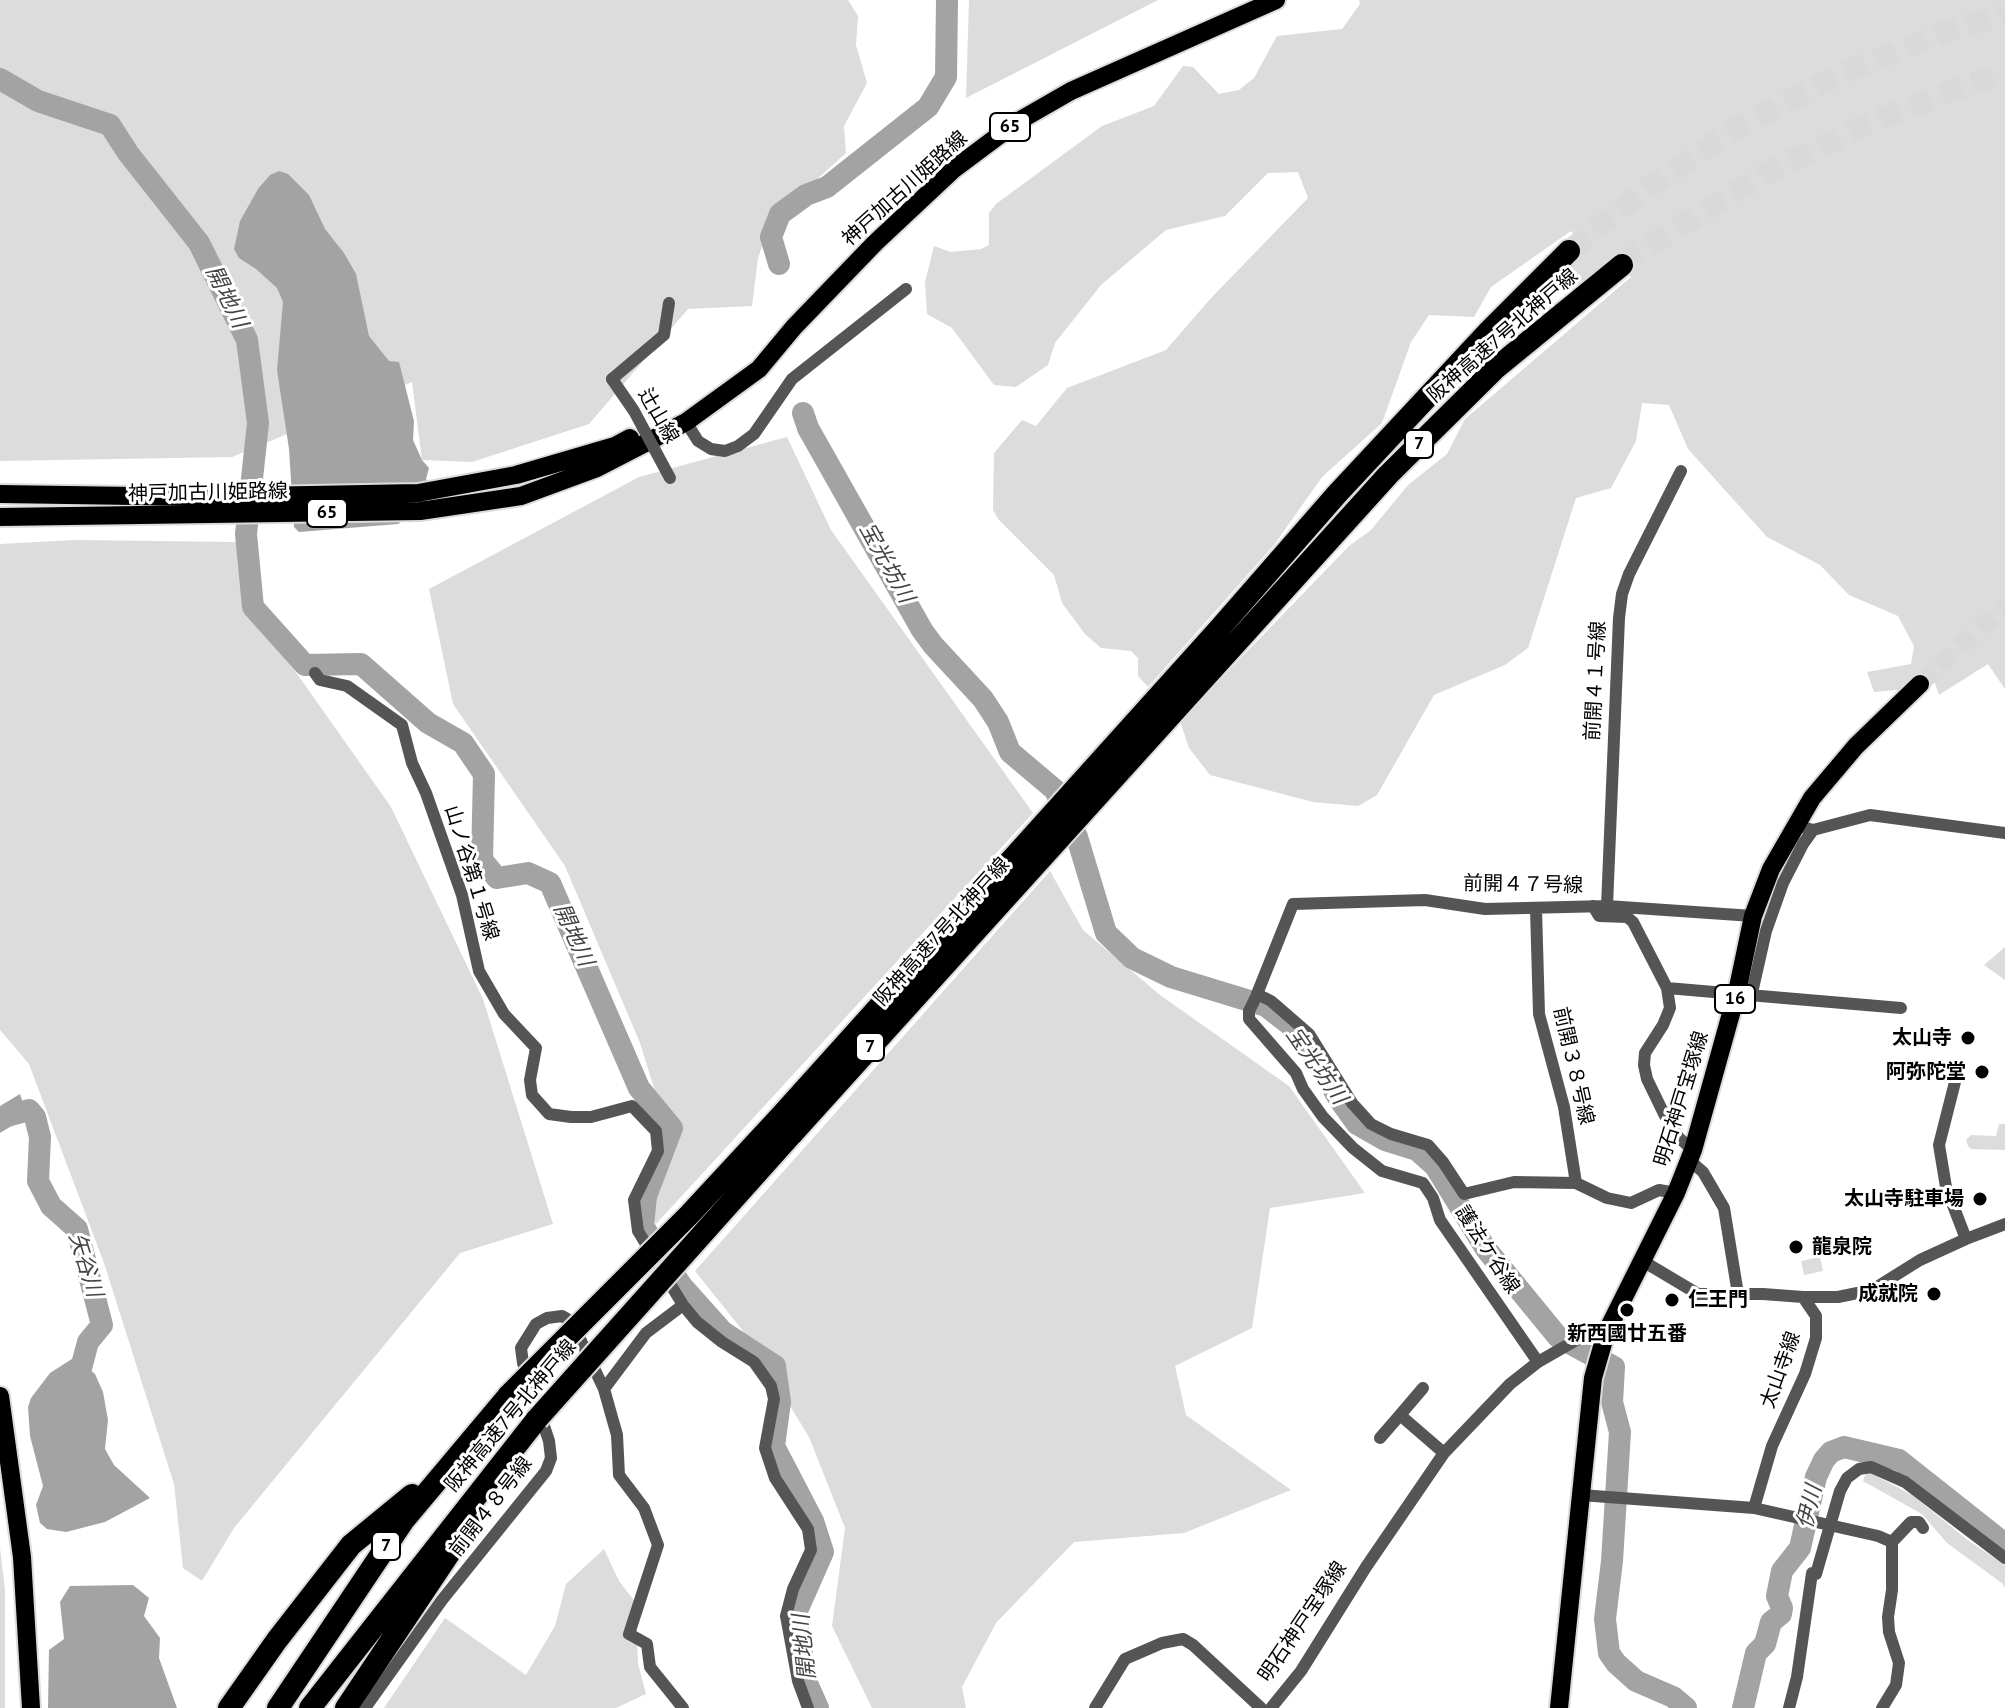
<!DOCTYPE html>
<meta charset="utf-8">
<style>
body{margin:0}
canvas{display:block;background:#fff}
</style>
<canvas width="2005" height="1708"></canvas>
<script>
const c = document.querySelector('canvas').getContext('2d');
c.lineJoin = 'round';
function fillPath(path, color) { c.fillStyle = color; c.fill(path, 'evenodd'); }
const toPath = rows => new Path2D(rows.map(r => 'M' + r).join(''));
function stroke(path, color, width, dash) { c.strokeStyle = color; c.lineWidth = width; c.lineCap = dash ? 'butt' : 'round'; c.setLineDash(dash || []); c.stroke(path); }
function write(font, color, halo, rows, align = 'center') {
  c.font = font + ' "PT Sans","Noto Sans JP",sans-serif'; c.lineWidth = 6; c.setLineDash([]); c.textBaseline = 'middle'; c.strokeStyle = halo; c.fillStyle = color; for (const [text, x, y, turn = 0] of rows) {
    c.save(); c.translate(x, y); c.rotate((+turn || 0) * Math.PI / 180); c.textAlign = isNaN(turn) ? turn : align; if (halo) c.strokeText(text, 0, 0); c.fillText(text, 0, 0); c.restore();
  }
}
fillPath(toPath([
 [0,0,848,0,858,16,856,45,867,83,844,126,846,153,771,221,758,258,752,306,688,309,589,424,472,462,422,460,412,382,232,457,0,461],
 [969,0,1158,0,966,98],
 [1359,0,2005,0,2005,689,1988,664,1939,695,1930,668,1907,689,1874,692,1867,672,1911,664,1914,646,1898,616,1849,595,1820,565,1767,537,1688,449,1669,405,1642,403,1636,441,1611,488,1576,498,1528,648,1505,665,1434,695,1377,795,1358,806,1313,802,1210,775,1189,748,1180,721,1349,546,1371,530,1408,485,1447,454,1465,419,1631,277,1616,256,1577,285,1562,271,1586,248,1571,231,1491,287,1474,317,1429,315,1411,342,1382,423,1322,477,1274,545,1148,687,1138,676,1138,658,1131,651,1101,648,1085,634,1062,603,1054,575,998,519,993,510,994,453,1022,420,1036,426,1067,388,1166,350,1211,298,1308,198,1298,172,1268,173,1225,216,1166,230,1101,285,1055,343,1048,365,1016,387,994,385,952,328,927,314,925,282,934,246,951,252,981,249,989,245,989,213,996,204,1102,126,1154,106,1183,66,1193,67,1219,94,1239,90,1254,78,1277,36,1342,29,1360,4],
 [787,437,831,530,1033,813,656,1224,648,1213,669,1136,640,1043,565,866,453,704,429,589,639,477],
 [75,540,237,542,269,634,391,807,483,999,553,1224,460,1253,234,1528,202,1581,183,1568,174,1484,104,1263,29,1064,0,1030,0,544],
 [1050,871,1083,930,1160,995,1289,1086,1365,1193,1270,1208,1252,1328,1175,1366,1186,1415,1291,1490,1184,1533,1074,1542,996,1623,962,1687,966,1708,872,1708,832,1626,845,1528,809,1437,747,1336,695,1271],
 [2005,947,2005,980,1984,965],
 [1999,1124,2005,1124,2005,1150,1971,1149,1968,1146,1966,1140,1971,1135,1996,1136],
 [1820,1257,1823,1271,1804,1275,1801,1261],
 [1867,1471,1912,1495,1969,1541,2005,1565,2005,1588,2003,1584,1947,1543,1922,1514,1863,1481],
 [0,1548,5,1590,5,1708,0,1708],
 [604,1549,619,1581,636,1603,638,1664,646,1694,616,1708,384,1708,445,1618,526,1675,555,1626,566,1584]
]), '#dcdcdc');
fillPath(toPath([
 [279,171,288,174,309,195,325,229,344,253,356,274,369,336,389,361,399,362,414,421,413,440,422,460,429,468,426,479,431,486,433,498,398,524,299,532,294,527,289,449,277,370,283,302,277,288,256,269,239,258,234,249,240,221,258,189,270,175],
 [20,1094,25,1109,23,1119,0,1133,0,1106],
 [75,1357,95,1374,103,1392,108,1420,105,1449,114,1465,150,1498,105,1522,66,1532,47,1529,40,1523,36,1505,43,1486,30,1436,28,1407,31,1398,50,1373],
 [133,1585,149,1598,144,1616,160,1638,159,1658,177,1708,48,1708,49,1650,64,1639,60,1602,70,1586]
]), '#a3a3a3');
stroke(toPath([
 [0,79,38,101,110,125,128,153,199,243,247,340,258,423,246,534,253,607,305,665,361,664,428,723,463,743,484,774,482,860,497,878,528,873,550,883,639,1088,672,1128,646,1196,643,1226,681,1285,723,1332,775,1366,780,1402,774,1446,813,1521,823,1552,796,1613,806,1681,818,1708],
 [779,264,771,237,780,214,806,195,827,187,928,107,946,77,947,0],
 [803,413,808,428,922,630,933,645,983,699,998,722,1010,752,1055,790,1077,837,1106,933,1132,958,1171,977,1266,1006,1293,1027,1312,1052,1339,1099,1357,1124,1385,1140,1417,1150,1435,1166,1486,1249,1558,1337,1614,1367,1612,1402,1620,1432,1612,1561,1605,1619,1609,1653,1616,1663,1636,1681,1673,1697,1686,1708],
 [4,1117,29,1110,35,1117,40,1137,38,1181,51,1206,77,1229,102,1325,88,1342,75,1391],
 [1743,1708,1756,1653,1765,1644,1771,1622,1781,1614,1782,1608,1777,1596,1782,1571,1800,1548,1816,1477,1824,1460,1831,1452,1844,1447,1899,1460,2005,1544]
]), '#a3a3a3', 22);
stroke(toPath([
 [1920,684,2005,605]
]), '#d9d9d9', 18, [18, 9]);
stroke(toPath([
 [1569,251,1648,187,1742,125,1845,72,1947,31,2005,14],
 [1622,265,1674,229,1767,173,1865,125,1967,85,2005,73]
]), '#d9d9d9', 22, [22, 11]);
const primary = toPath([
 [0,494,202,497,418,493,516,475,615,446,630,438],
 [0,517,420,511,521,496,597,468,686,422,759,369,794,327,875,243,954,169,1017,122,1071,91,1276,0],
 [0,1396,22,1557,31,1708],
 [1559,1708,1593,1378,1606,1333,1676,1193,1693,1150,1737,992,1753,916,1771,869,1812,798,1856,746,1920,684]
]);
const motorway = toPath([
 [777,1120,1219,629,1337,494,1489,331,1569,251],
 [791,1135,1388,475,1496,368,1622,265],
 [229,1708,277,1640,351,1545,412,1495],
 [278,1708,404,1520,509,1395],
 [310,1708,537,1419],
 [346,1708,469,1524]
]);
stroke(primary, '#dbdbdb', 22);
stroke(motorway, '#dbdbdb', 26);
stroke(toPath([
 [612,379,664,335,669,303],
 [686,422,698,441,711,449,725,451,738,446,754,434,792,379,906,289],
 [315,673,320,680,347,686,402,725,412,763,426,793,462,895,479,971,504,1014,536,1048,530,1080,532,1095,549,1114,571,1117,591,1117,632,1106,656,1131,658,1151,634,1200,638,1231,683,1305,697,1322,722,1342,754,1362,771,1386,774,1399,765,1448,775,1478,808,1529,811,1550,793,1589,786,1616,798,1681,808,1708],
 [1795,825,1813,830,1870,815,2005,833],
 [1593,906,1599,916,1627,917,1633,922,1667,988,1901,1008],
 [1607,906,1619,618,1622,594,1629,574,1681,471],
 [1536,909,1539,1014,1564,1107,1576,1183],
 [1667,988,1670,1008,1663,1025,1645,1053,1644,1065,1647,1079,1664,1114,1679,1138,1693,1150],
 [1752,993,1766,931,1783,883,1803,844,1813,830],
 [1257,995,1249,1011,1249,1019,1296,1073,1303,1089,1323,1117,1353,1148,1382,1171,1423,1183,1433,1198,1440,1220,1538,1362],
 [1689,1160,1703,1172,1724,1208,1738,1294],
 [1676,1193,1659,1190,1631,1203,1607,1198,1576,1183,1514,1182,1464,1194,1443,1162,1428,1145,1391,1134,1371,1124,1352,1103,1309,1034,1271,1001,1257,994,1293,904,1425,900,1485,909,1607,906,1753,916],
 [1966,1239,2005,1224],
 [1641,1260,1698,1294,1763,1294,1803,1297],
 [1423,1388,1400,1415,1444,1453],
 [604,1389,646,1333,683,1305],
 [1380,1438,1400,1415],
 [1581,1495,1754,1508,1878,1536,1892,1542,1892,1590,1888,1617,1889,1632,1899,1663,1896,1685,1882,1708],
 [1754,1508,1772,1446,1805,1374,1816,1338,1816,1316,1803,1297,1838,1297,1872,1290,1920,1260,1966,1239,1946,1187,1939,1145,1955,1082],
 [1892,1542,1911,1522,1919,1522,1923,1528],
 [365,1708,442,1600,546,1471,551,1458,549,1441,523,1363,521,1348,536,1324,547,1318,562,1316,572,1322,604,1389,617,1435,619,1475,644,1508,658,1545,629,1634,647,1644,650,1667,683,1708],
 [1095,1708,1125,1659,1162,1643,1183,1639,1193,1645,1261,1708],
 [1271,1708,1301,1671,1366,1567,1444,1453,1510,1384,1538,1362,1592,1331,1606,1333],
 [1789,1708,1797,1677,1812,1573,1816,1574,1840,1491,1847,1478,1859,1469,1871,1467,1905,1482,2005,1558]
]), '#555', 12);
stroke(primary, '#000', 18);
stroke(motorway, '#000', 22);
const motorwayBridge = toPath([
 [509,1395,689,1215,777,1120],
 [537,1419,791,1135]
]);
stroke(motorwayBridge, '#dbdbdb', 26, []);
stroke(toPath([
 [612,379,634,411,670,478]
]), '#555', 12);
stroke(motorwayBridge, '#000', 22);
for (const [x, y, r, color] of [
 [1968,1038,8,"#000"],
 [1982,1072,8,"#000"],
 [1980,1199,8,"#000"],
 [1796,1247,8,"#000"],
 [1934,1294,8,"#000"],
 [1672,1300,8,"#000"],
 [1627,1310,8,"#000"]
]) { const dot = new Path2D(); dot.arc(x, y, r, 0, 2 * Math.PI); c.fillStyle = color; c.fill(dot); stroke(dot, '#fff', 3); }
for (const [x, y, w] of [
 [1010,127,40],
 [1419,444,28],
 [327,513,40],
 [1735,999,40],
 [870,1047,28],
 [386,1546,28]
]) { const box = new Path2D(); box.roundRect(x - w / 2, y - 14, w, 28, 6); c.fillStyle = '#fff'; c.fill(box); stroke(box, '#000', 2); }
write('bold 18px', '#000', null, [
 ["65",1010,127],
 ["7",1419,444],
 ["65",327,513],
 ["16",1735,999],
 ["7",870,1047],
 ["7",386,1546]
]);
write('20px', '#000', '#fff', [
 ["神戸加古川姫路線",905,189,-42],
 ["阪神高速7号北神戸線",1503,336,-41],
 ["辻山線",658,416,60],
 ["神戸加古川姫路線",208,493,-1],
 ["前開４１号線",1596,681,-87],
 ["山ノ谷第１号線",471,873,73],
 ["前開４７号線",1523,885,1],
 ["阪神高速7号北神戸線",942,932,-48],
 ["前開３８号線",1573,1066,77],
 ["明石神戸宝塚線",1682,1099,-73],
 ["護法ケ谷線",1487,1250,57],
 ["太山寺線",1781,1370,-70],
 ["阪神高速7号北神戸線",511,1416,-50],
 ["前開４８号線",491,1507,-52],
 ["明石神戸宝塚線",1303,1622,-56]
]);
write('bold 20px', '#000', '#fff', [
 ["太山寺",1952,1038],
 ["阿弥陀堂",1966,1072],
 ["太山寺駐車場",1964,1199],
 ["龍泉院",1812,1247,"left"],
 ["成就院",1918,1294],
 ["仁王門",1688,1300,"left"],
 ["新西國廿五番",1627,1334,"center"]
], 'right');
write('italic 22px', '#444', '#fff', [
 ["開地川",226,297,64],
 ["宝光坊川",886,563,61],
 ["開地川",573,935,66],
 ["宝光坊川",1316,1066,55],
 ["矢谷川",85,1265,73],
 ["伊川",1810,1507,-77],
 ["開地川",805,1647,-96]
]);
</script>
